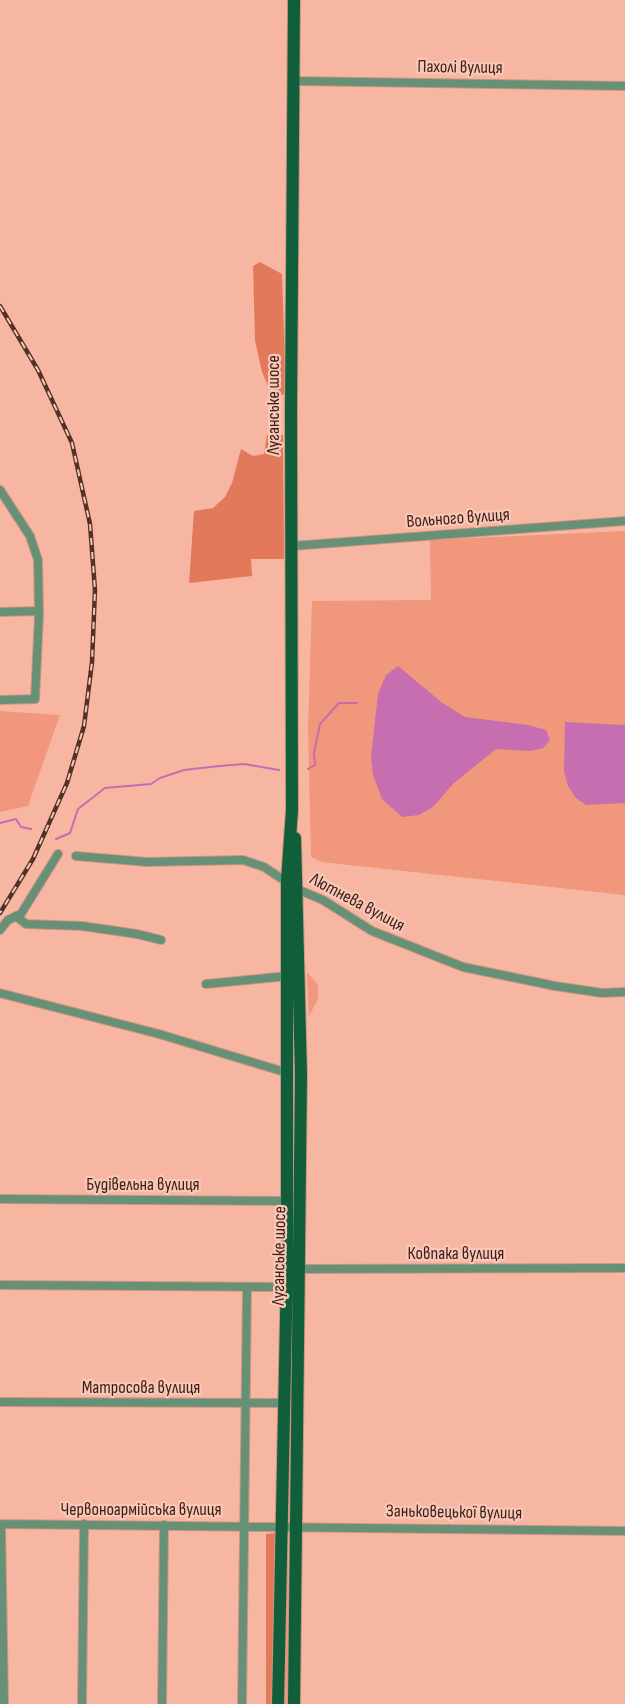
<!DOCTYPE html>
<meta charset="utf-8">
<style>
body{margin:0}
canvas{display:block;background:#f7b6a2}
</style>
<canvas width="625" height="1704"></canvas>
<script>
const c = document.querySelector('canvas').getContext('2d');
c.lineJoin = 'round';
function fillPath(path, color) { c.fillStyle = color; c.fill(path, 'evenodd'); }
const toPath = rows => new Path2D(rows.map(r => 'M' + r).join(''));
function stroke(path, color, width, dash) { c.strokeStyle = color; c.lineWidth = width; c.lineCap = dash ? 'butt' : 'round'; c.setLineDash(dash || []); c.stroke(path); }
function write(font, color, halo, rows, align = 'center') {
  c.font = font + ' "Sofia Sans Condensed",sans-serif'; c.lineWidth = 4.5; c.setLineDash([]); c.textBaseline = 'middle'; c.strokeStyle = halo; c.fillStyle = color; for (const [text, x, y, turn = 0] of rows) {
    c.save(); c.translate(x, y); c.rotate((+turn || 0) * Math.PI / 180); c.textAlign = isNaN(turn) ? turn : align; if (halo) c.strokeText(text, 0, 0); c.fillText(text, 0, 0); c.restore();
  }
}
fillPath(toPath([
 [625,531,625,895,321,862,311,857,308,730,312,601,431,600,430,540],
 [0,711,60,715,28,806,0,812],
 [307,972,318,985,318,999,309,1016],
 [288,1544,289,1704,285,1704,286,1546]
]), '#f1977c');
fillPath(toPath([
 [260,262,282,274,286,394,281,395,269,388,262,372,255,340,253,266],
 [267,435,283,435,284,559,251,559,252,576,189,583,194,511,213,508,225,497,232,483,241,449,253,456,264,454],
 [275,1533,273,1704,266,1704,266,1534]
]), '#e1795a');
fillPath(toPath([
 [398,666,441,702,465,717,528,725,546,730,550,740,543,748,530,751,496,749,454,783,433,807,419,815,402,817,382,799,373,775,371,757,378,694,386,675],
 [565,722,625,725,625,803,586,805,576,798,568,786,564,771]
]), '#c66eaf');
stroke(toPath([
 [308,769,315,765,314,753,320,724,339,703,357,703],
 [0,823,16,819,21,827,31,829],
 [56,839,70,833,78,809,105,788,151,784,160,778,184,770,219,766,244,764,279,770]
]), '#c66eaf', 2);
const street = toPath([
 [294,81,625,86],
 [0,490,30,536,38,560,39,615,35,699,0,700],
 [292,546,625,521],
 [0,612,39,611],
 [76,856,147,862,243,860,264,867,299,890,323,900,372,931,463,967,555,986,602,993,625,992],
 [16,916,26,924,82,926,137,934,161,940],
 [0,930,8,920,21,914,58,854],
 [206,984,288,976],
 [0,993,159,1034,288,1073],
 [0,1199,286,1201],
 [297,1269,625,1268],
 [0,1285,286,1287],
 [0,1402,283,1403],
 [0,1524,625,1531],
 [1,1524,4,1704],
 [82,1704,84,1524],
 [162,1704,164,1525],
 [242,1704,247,1287]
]);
const primary = toPath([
 [278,1704,287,1269,287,881,292,810,291,410,294,0],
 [294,1704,301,1075,295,838]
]);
stroke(street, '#ce9583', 10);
stroke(primary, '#ce9583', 14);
stroke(street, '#669177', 8);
stroke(primary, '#115e3a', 12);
const rail = toPath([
 [0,306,38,370,72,443,90,524,95,590,92,662,84,726,67,783,33,859,0,913]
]);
stroke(rail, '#543127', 4.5);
stroke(rail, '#f9c7b8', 2, [7]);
write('18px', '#3c1e15', '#f9c7b8', [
 ["Пахолі вулиця",460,68,1],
 ["Луганське шосе",274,405,-90],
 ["Вольного вулиця",458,519,-4],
 ["Лютнева вулиця",357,903,28],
 ["Будівельна вулиця",143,1185],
 ["Ковпака вулиця",456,1254],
 ["Луганське шосе",280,1256,-89],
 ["Матросова вулиця",141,1388],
 ["Червоноармійська вулиця",141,1510],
 ["Заньковецької вулиця",454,1513,1]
]);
</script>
